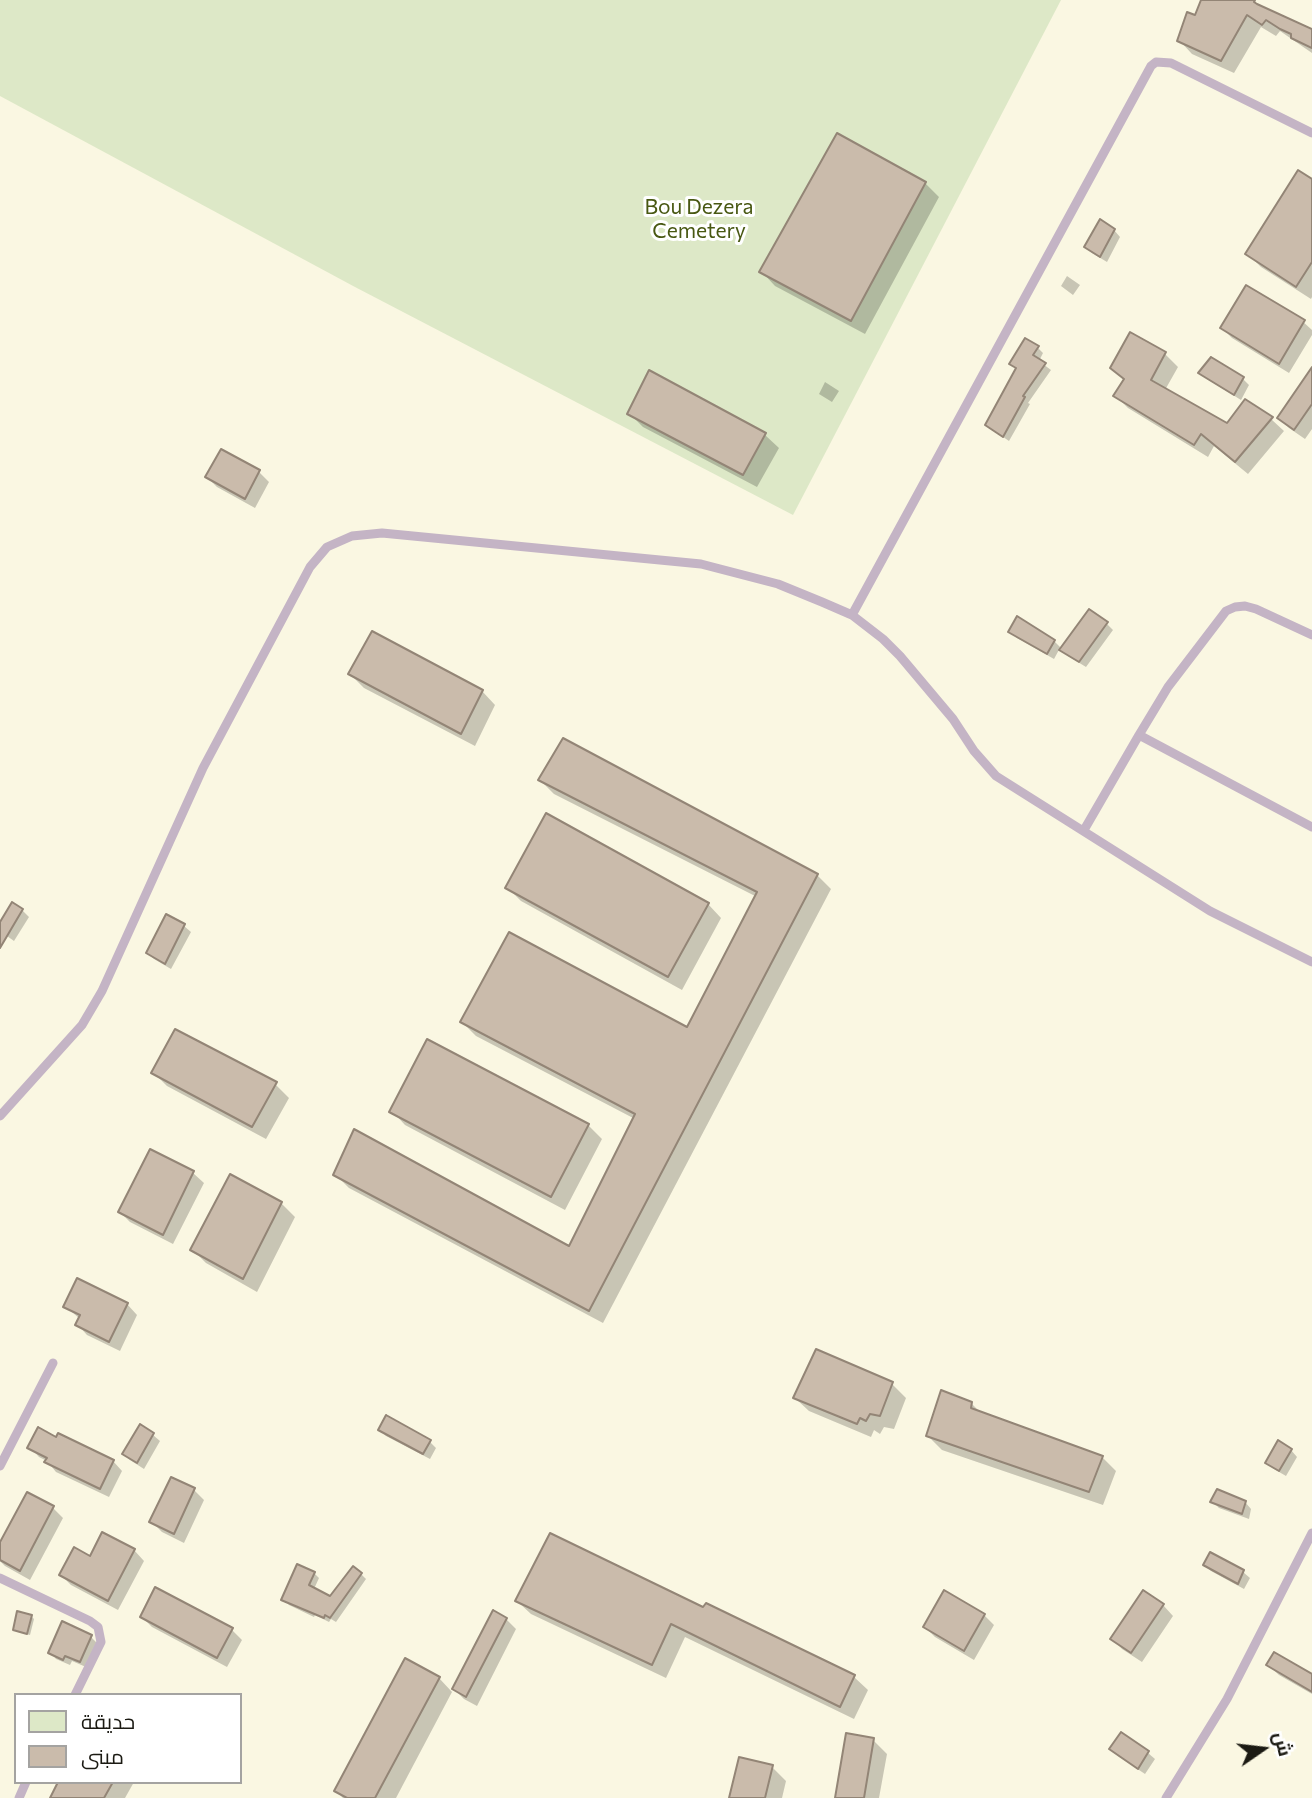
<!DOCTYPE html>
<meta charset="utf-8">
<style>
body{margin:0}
#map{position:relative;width:1312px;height:1798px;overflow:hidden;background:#faf7e2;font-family:Commissioner,Cairo,sans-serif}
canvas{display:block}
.legend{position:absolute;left:14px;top:1693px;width:228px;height:91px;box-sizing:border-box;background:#fff;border:2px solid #a4a3a1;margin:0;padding:9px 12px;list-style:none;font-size:21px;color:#1b1a13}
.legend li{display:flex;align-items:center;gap:14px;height:35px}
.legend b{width:35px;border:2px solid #a4a3a1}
.north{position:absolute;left:1228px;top:1714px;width:70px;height:70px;-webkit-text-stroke:5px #fff;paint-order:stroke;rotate:76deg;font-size:19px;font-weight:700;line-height:28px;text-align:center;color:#1b1a13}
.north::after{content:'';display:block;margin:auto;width:24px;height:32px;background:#1b1a13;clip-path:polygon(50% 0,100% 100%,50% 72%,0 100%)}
</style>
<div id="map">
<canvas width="1312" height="1798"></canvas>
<ul class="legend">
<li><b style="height:19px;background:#dde8c7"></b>حديقة</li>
<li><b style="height:19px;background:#cabbab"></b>مبنى</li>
</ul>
<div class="north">ش</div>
</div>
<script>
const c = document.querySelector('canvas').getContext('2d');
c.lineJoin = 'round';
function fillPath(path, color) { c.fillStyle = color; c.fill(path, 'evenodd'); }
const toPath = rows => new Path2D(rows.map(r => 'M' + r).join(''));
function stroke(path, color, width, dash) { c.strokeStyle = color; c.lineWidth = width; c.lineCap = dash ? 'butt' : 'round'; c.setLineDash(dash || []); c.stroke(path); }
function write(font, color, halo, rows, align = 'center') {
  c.font = font + ' Commissioner,sans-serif'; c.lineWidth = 6; c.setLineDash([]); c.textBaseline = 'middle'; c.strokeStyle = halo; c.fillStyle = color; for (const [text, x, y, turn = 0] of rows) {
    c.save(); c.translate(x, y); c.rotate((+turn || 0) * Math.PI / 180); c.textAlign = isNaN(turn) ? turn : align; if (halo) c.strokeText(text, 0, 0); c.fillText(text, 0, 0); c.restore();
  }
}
fillPath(toPath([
 [0,0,1061,0,793,515,355,287,0,96]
]), '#dde8c7');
fillPath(toPath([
 [1203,0,1247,0,1312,31,1312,53,1280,31,1276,36,1261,27,1234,73,1192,54,1179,40,1196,17],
 [1312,181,1312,297,1311,299,1261,267,1248,254],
 [925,183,939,197,865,334,775,286,762,272],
 [1114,230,1120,237,1107,262,1092,253,1086,246],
 [1067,276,1080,285,1073,295,1061,286],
 [1301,320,1312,330,1312,335,1289,373,1232,338,1222,328],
 [1037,347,1043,353,1039,361,1051,370,1028,403,1030,404,1009,441,993,430,1017,369,1012,364],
 [1165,354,1178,367,1165,390,1228,425,1271,419,1284,431,1248,474,1214,446,1208,457,1128,408,1115,395,1125,381,1112,368],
 [1312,370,1312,429,1305,439,1289,428,1279,418],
 [1200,373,1243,379,1249,385,1241,400,1207,379],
 [825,382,839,391,832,402,819,394],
 [630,414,765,435,779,448,757,487,643,427],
 [258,471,269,482,255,508,217,487,207,477],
 [1107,624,1113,630,1086,667,1068,656,1060,648,1054,659,1017,638,1010,631,1054,641,1062,649],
 [350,674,482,691,495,705,475,746,364,688],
 [540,780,817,875,831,889,603,1323,349,1188,335,1174,570,1249,635,1119,476,1036,462,1022,688,1029,757,897,554,794],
 [507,887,708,904,721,918,682,990,521,901],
 [22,910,29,917,14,941,0,931,0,926],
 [184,926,191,932,171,969,154,959,148,953],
 [154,1073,275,1084,289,1098,266,1139,167,1086],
 [392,1111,588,1125,602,1139,565,1210,405,1125],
 [151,1151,193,1173,204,1183,173,1244,130,1222,120,1212],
 [281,1203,295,1217,257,1292,206,1263,192,1249],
 [127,1304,137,1315,120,1351,87,1335,77,1324,80,1319,65,1306],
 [892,1384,906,1398,894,1429,884,1427,880,1434,874,1430,871,1437,809,1411,795,1398],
 [971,1403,981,1413,1102,1457,1116,1471,1103,1505,942,1450,928,1436],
 [140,1427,153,1435,160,1441,144,1469,130,1460,124,1454],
 [380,1430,430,1442,436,1448,430,1459,386,1436],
 [57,1439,113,1461,122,1471,109,1497,56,1472,47,1461,39,1457,30,1447],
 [1291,1450,1297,1457,1286,1476,1274,1469,1267,1462],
 [194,1490,204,1500,184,1543,162,1532,151,1521],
 [28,1494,53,1508,63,1518,30,1580,5,1566,0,1561,0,1546],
 [1213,1502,1245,1502,1251,1509,1249,1519,1219,1508],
 [134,1550,144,1561,118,1610,71,1585,61,1575,91,1558],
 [1210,1555,1243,1572,1250,1578,1244,1589,1211,1571,1205,1565],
 [314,1573,319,1578,314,1589,330,1598,361,1574,366,1579,336,1622,331,1619,329,1622,315,1615,314,1617,289,1605,284,1599],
 [517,1601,704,1609,854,1677,868,1690,854,1719,685,1637,666,1678,531,1614],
 [1163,1605,1173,1616,1142,1662,1122,1649,1112,1638],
 [984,1615,994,1625,974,1660,935,1637,925,1627],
 [31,1616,34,1619,30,1635,18,1632,15,1630],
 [142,1617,232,1630,242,1640,227,1667,152,1627],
 [506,1619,516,1629,477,1706,464,1699,454,1689],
 [91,1637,97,1643,86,1667,72,1661,70,1665,56,1659,50,1652],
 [1268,1665,1312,1676,1312,1694,1279,1675],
 [439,1678,452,1692,396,1798,343,1798,336,1791],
 [1121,1734,1148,1753,1155,1759,1145,1774,1118,1756,1111,1749],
 [873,1740,887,1754,879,1798,837,1798],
 [772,1767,786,1781,782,1798,731,1798],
 [60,1782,134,1782,125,1798,52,1798]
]), '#0003');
const building = toPath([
 [1201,0,1255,0,1254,2,1257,4,1312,29,1312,48,1291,38,1291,34,1280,29,1266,20,1262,25,1247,15,1221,61,1177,41,1187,12,1195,15,1201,0],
 [837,133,926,182,851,321,759,272,837,133],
 [1298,170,1312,179,1312,262,1296,287,1245,254,1298,170],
 [1100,219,1115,229,1100,257,1084,247,1100,219],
 [1246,285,1305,320,1279,364,1220,328,1246,285],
 [1130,332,1166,352,1151,380,1227,423,1245,399,1273,417,1235,462,1201,434,1194,445,1113,396,1124,379,1110,368,1130,332],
 [1025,338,1039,346,1033,355,1046,363,1023,396,1025,397,1003,437,985,425,1016,368,1009,364,1025,338],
 [1211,357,1244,377,1234,395,1198,373,1211,357],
 [1312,367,1312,404,1294,430,1277,418,1312,367],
 [649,370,766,433,743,475,627,414,649,370],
 [221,449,260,470,245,499,205,477,221,449],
 [1089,609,1108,622,1079,662,1059,650,1089,609],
 [1017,616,1055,640,1047,654,1008,632,1017,616],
 [372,631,483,690,461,734,348,674,372,631],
 [563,738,818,874,589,1311,333,1175,354,1129,569,1246,635,1114,460,1022,509,932,687,1027,757,892,538,780,563,738],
 [546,813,709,903,668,977,505,888,546,813],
 [12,902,23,909,0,948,0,922,12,902],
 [166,914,185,924,165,964,146,953,166,914],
 [175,1029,277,1082,252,1127,151,1073,175,1029],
 [427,1039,589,1124,551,1197,389,1112,427,1039],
 [150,1149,194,1171,163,1235,118,1212,150,1149],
 [230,1174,282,1202,243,1279,190,1250,230,1174],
 [77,1278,128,1303,109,1342,75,1325,80,1315,63,1307,77,1278],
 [816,1349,893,1382,880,1416,870,1414,866,1421,860,1418,857,1424,793,1398,816,1349],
 [941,1390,972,1402,971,1408,1103,1456,1089,1492,926,1436,941,1390],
 [386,1415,431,1440,423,1454,378,1430,386,1415],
 [140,1424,154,1433,137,1463,122,1454,140,1424],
 [38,1427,56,1437,58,1433,114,1460,100,1489,44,1462,47,1458,27,1448,38,1427],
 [1278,1440,1292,1449,1279,1471,1265,1463,1278,1440],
 [171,1477,195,1488,174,1534,149,1522,171,1477],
 [1217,1489,1246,1501,1242,1514,1210,1502,1217,1489],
 [27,1492,54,1506,20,1571,0,1560,0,1542,27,1492],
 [102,1532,135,1549,108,1601,59,1575,74,1547,90,1556,102,1532],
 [550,1533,703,1607,706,1603,855,1675,840,1707,671,1624,652,1665,515,1601,550,1533],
 [1210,1552,1244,1570,1238,1584,1203,1565,1210,1552],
 [297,1564,315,1572,309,1585,330,1596,353,1566,362,1573,330,1618,325,1615,324,1618,281,1600,297,1564],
 [155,1587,233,1628,217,1658,140,1617,155,1587],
 [944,1590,985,1614,964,1651,923,1627,944,1590],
 [1143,1590,1164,1604,1131,1653,1110,1639,1143,1590],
 [493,1610,507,1618,466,1697,452,1689,493,1610],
 [17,1611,32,1615,27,1634,13,1630,17,1611],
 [62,1621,92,1635,80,1662,65,1656,63,1660,48,1653,62,1621],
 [1274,1652,1312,1674,1312,1692,1266,1665,1274,1652],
 [405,1658,440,1677,375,1798,347,1798,334,1791,405,1658],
 [1121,1732,1149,1751,1138,1769,1109,1749,1121,1732],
 [846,1733,874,1738,864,1798,835,1798,846,1733],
 [739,1757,773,1765,765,1798,729,1798,739,1757],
 [58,1782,113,1782,104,1798,50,1798,58,1782]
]);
fillPath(building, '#cabbab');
stroke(building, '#938576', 2);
stroke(toPath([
 [852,615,1151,66,1156,62,1171,63,1312,133],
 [1312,635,1256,609,1245,606,1235,607,1226,611,1168,687,1139,735,1312,827],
 [1084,830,1139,735],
 [0,1116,82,1025,102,991,203,768,310,567,327,547,352,536,382,533,701,564,778,584,822,602,852,615,883,639,900,656,953,719,974,751,996,776,1210,911,1312,962],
 [0,1466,53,1363],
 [0,1578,90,1621,98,1627,101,1642,75,1695],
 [19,1798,26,1782],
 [1166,1798,1227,1699,1312,1533]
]), '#c4b4c5', 9);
write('21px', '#485812', '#fff', [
 ["Bou Dezera",699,207],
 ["Cemetery",699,231]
]);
</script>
